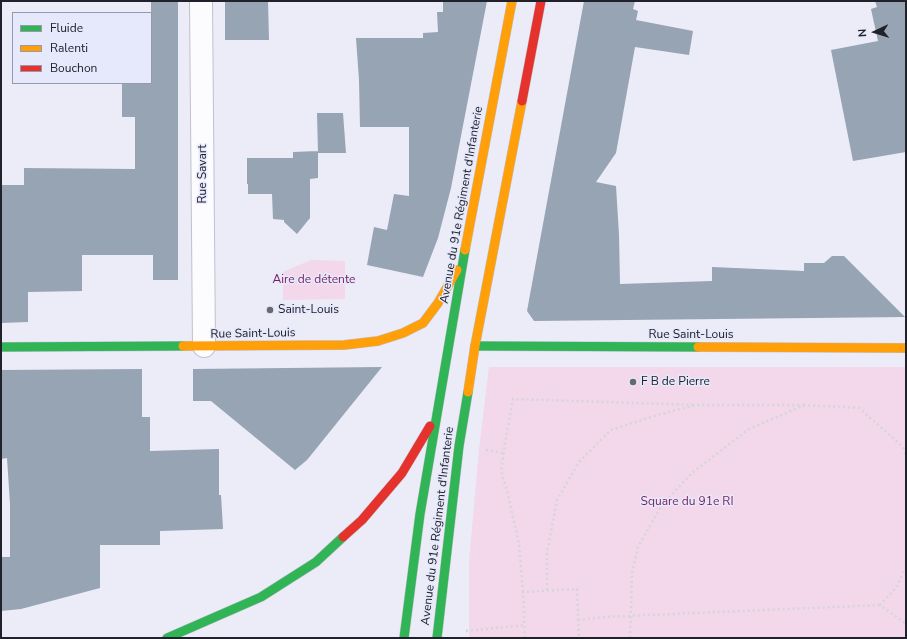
<!DOCTYPE html>
<meta charset="utf-8">
<style>
body{margin:0}
#map{position:relative;width:907px;height:639px;overflow:hidden;background:#ebecf7;font-family:"Nunito Sans",sans-serif}
canvas{display:block}
.frame{position:absolute;inset:0;border:2px solid #20212a;pointer-events:none}
.legend{position:absolute;left:12px;top:12px;width:140px;height:72px;box-sizing:border-box;background:#e6e9fc;border:1px solid #9799a8;margin:0;padding:5px 7px;list-style:none;font-size:12px;color:#20212a}
.legend li{display:flex;align-items:center;gap:8px;height:20px}
.legend b{width:20px;border:1px solid #9799a8}
.north{position:absolute;left:855px;top:12px;width:40px;height:40px;-webkit-text-stroke:3px #e6e9fc;paint-order:stroke;rotate:266deg;font-size:11px;font-weight:700;line-height:16px;text-align:center;color:#20212a}
.north::after{content:'';display:block;margin:auto;width:14px;height:18px;background:#20212a;clip-path:polygon(50% 0,100% 100%,50% 72%,0 100%)}
</style>
<div id="map">
<canvas width="907" height="639"></canvas>
<div class="frame"></div>
<ul class="legend">
<li><b style="height:5px;background:#30b455"></b>Fluide</li>
<li><b style="height:5px;background:#ff9f0a"></b>Ralenti</li>
<li><b style="height:5px;background:#e5322d"></b>Bouchon</li>
</ul>
<div class="north">N</div>
</div>
<script>
const c = document.querySelector('canvas').getContext('2d');
c.lineJoin = 'round';
function fillPath(path, color) { c.fillStyle = color; c.fill(path, 'evenodd'); }
const toPath = rows => new Path2D(rows.map(r => 'M' + r).join(''));
function stroke(path, color, width, dash) { c.strokeStyle = color; c.lineWidth = width; c.lineCap = dash ? 'butt' : 'round'; c.setLineDash(dash || []); c.stroke(path); }
function write(font, color, halo, rows, align = 'center') {
  c.font = font + ' "Nunito Sans",sans-serif'; c.lineWidth = 3; c.setLineDash([]); c.textBaseline = 'middle'; c.strokeStyle = halo; c.fillStyle = color; for (const [text, x, y, turn = 0] of rows) {
    c.save(); c.translate(x, y); c.rotate((+turn || 0) * Math.PI / 180); c.textAlign = isNaN(turn) ? turn : align; if (halo) c.strokeText(text, 0, 0); c.fillText(text, 0, 0); c.restore();
  }
}
fillPath(toPath([
 [311,260,345,261,345,299,283,300,283,272],
 [489,367,906,367,906,638,469,638,469,562,479,449]
]), '#f3d7ea');
fillPath(toPath([
 [151,1,178,1,178,280,153,280,153,255,82,255,82,291,28,292,28,322,1,323,1,185,24,185,24,168,135,169,135,117,122,117,122,83,151,83],
 [225,1,268,1,269,40,225,40],
 [443,1,487,1,451,188,438,238,423,277,367,265,374,227,387,230,394,194,409,196,409,127,360,127,359,80,356,38,423,38,423,33,438,32,437,12,443,12],
 [584,1,635,1,633,9,638,11,636,20,693,31,689,55,635,47,616,153,596,182,616,186,619,235,620,284,712,281,712,267,804,271,804,263,824,263,832,256,844,256,905,317,534,321,527,311],
 [875,1,906,1,906,152,853,161,831,50,878,41,871,9,877,7],
 [317,113,343,113,346,153,318,153],
 [318,151,318,178,310,179,310,218,297,234,284,222,284,220,273,219,272,194,248,194,248,184,247,184,247,158,293,158,293,152],
 [382,367,307,460,295,470,211,401,193,401,193,369],
 [142,369,142,417,150,417,150,451,219,449,219,495,221,495,223,529,160,531,160,545,100,545,100,588,21,609,1,611,1,557,10,557,10,504,7,458,1,459,2,370]
]), '#96a4b4');
const street = toPath([
 [201,1,204,346]
]);
const fast = toPath([
 [475,346,698,347],
 [1,347,183,346],
 [167,638,261,597,316,562,343,537],
 [404,638,420,514,465,250],
 [437,638,459,446,468,392]
]);
const slow = toPath([
 [465,250,512,1],
 [183,346,344,345,378,341,403,333,423,323,438,303,457,270],
 [698,347,906,348],
 [468,392,475,346,522,101]
]);
const jam = toPath([
 [522,101,541,1],
 [343,537,362,520,402,473,430,426]
]);
stroke(street, '#c0c1cb', 24);
stroke(fast, '#c0c1cb', 10);
stroke(slow, '#c0c1cb', 10);
stroke(jam, '#c0c1cb', 10);
stroke(toPath([
 [486,450,503,453],
 [906,567,896,588,880,605,906,624],
 [547,590,547,553,557,500,579,462,611,430,654,416,696,405,803,405],
 [523,592,519,544,507,491,501,471,505,443,513,399,696,405],
 [578,620,604,617,880,605],
 [466,631,525,625],
 [525,638,523,592,577,589,579,638],
 [630,638,632,573,638,547,662,505,692,473,749,429,805,405,859,408,902,446,906,455]
]), '#d5d6d9', 2.5, [2, 3]);
stroke(street, '#fcfcfe', 22);
stroke(fast, '#30b455', 9);
stroke(slow, '#ff9f0a', 9);
stroke(jam, '#e5322d', 9);
for (const [x, y, r, color] of [
 [270,310,4,"#676872"],
 [633,382,4,"#676872"]
]) { const dot = new Path2D(); dot.arc(x, y, r, 0, 2 * Math.PI); c.fillStyle = color; c.fill(dot); stroke(dot, '#e6e9fc', 1.5); }
write('12px', '#20212a', '#e6e9fc', [
 ["Rue Savart",203,174,-90],
 ["Avenue du 91e Régiment d'Infanterie",462,205,-80],
 ["Rue Saint-Louis",253,334,-1],
 ["Rue Saint-Louis",691,335],
 ["Avenue du 91e Régiment d'Infanterie",438,526,-83]
]);
write('12px', '#7c1e5a', '#e6e9fc', [
 ["Aire de détente",314,280],
 ["Square du 91e RI",687,502]
]);
write('12px', '#20212a', '#e6e9fc', [
 ["Saint-Louis",278,310],
 ["F B de Pierre",641,382]
], 'left');
</script>
